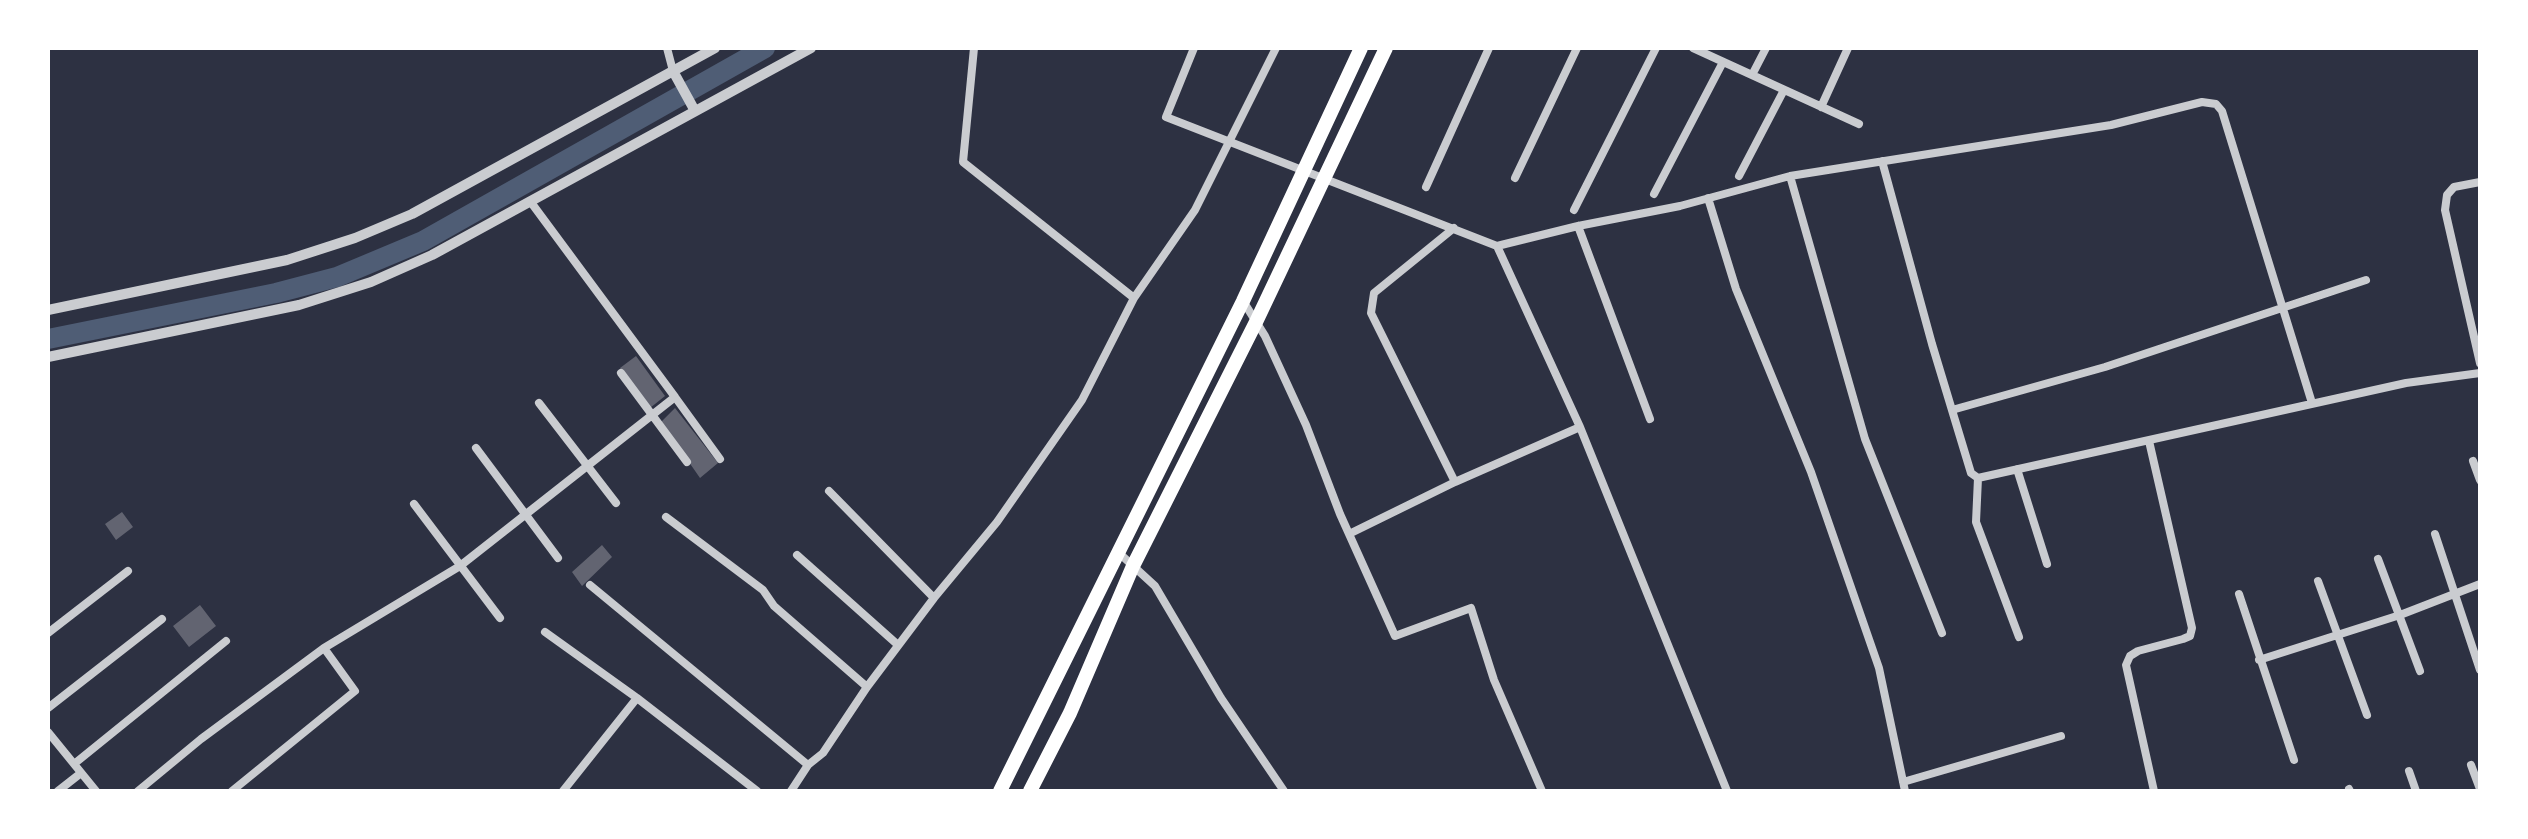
<!DOCTYPE html>
<style>
body{margin:0}
#map{position:relative;width:2528px;height:839px;overflow:hidden;background:#2d3142;font-family:Raleway,sans-serif}
canvas{display:block}
.frame{position:absolute;inset:0;border:50px solid #fff;pointer-events:none}
</style>
<div id="map">
<canvas width="2528" height="839"></canvas>
<div class="frame"></div>
</div>
<script>
const c = document.querySelector('canvas').getContext('2d');
c.lineJoin = 'round';
const toPath = rows => new Path2D(rows.map(r => 'M' + r).join(''));
function stroke(path, color, width, dash) { c.strokeStyle = color; c.lineWidth = width; c.lineCap = dash ? 'butt' : 'round'; c.setLineDash(dash || []); c.stroke(path); }
function fillPath(path, color) { c.fillStyle = color; c.fill(path, 'evenodd'); }
stroke(toPath([
 [48,339,276,293,337,277,423,241,765,48]
]), '#4f5d75', 20);
fillPath(toPath([
 [636,356,665,396,650,408,620,368],
 [675,408,718,463,700,478,661,422],
 [122,512,133,527,116,540,105,524],
 [602,545,612,557,582,586,572,572],
 [200,605,216,626,189,647,173,626]
]), '#626471');
stroke(toPath([
 [667,48,673,71],
 [974,48,963,162,1134,298],
 [1194,48,1166,117,1497,246,1578,226,1680,206,1790,176,2111,125,2202,102,2216,104,2222,111,2312,403],
 [1693,48,1859,124],
 [1752,75,1766,48],
 [1821,107,1848,48],
 [1882,161,1932,344,1971,473,1978,478,2406,383,2480,373],
 [1739,176,1784,90],
 [1790,176,1865,439,1942,633],
 [1515,178,1577,48],
 [2480,182,2454,187,2447,195,2445,210,2480,363],
 [1426,187,1489,48],
 [1654,194,1723,62],
 [1708,198,1736,289,1811,472,1879,668,1905,791],
 [1574,210,1656,48],
 [1578,226,1650,419],
 [1454,228,1374,293,1371,313,1455,482],
 [1497,246,1580,427,1727,791],
 [1243,301,1265,336,1306,425,1340,514,1395,636,1471,608,1494,680,1542,791],
 [621,373,687,462],
 [675,397,720,459],
 [539,403,616,503],
 [1952,410,2105,367,2366,280],
 [2149,441,2192,628,2190,636,2183,639,2138,651,2130,656,2126,665,2154,791],
 [476,448,558,558],
 [2473,461,2480,480],
 [2017,469,2047,564],
 [1978,478,1976,522,2019,637],
 [829,491,934,598],
 [414,504,500,618],
 [666,517,763,590,774,606,867,687],
 [1349,534,1455,482,1580,427],
 [2435,534,2480,670],
 [1119,553,1155,586,1221,698,1284,791],
 [797,555,898,645],
 [2378,559,2420,671],
 [2318,581,2367,715],
 [590,585,808,765],
 [2239,594,2294,760],
 [545,632,637,698,757,791],
 [48,633,128,571],
 [2259,660,2400,615,2480,584],
 [48,708,162,619],
 [48,732,96,791],
 [74,764,226,641],
 [2471,765,2480,789],
 [2409,771,2416,791],
 [1903,782,2061,736],
 [2349,789,2350,791],
 [58,791,81,773],
 [138,791,201,739,324,648,460,566,675,397,530,201],
 [232,791,355,691,324,648],
 [563,791,637,698],
 [791,791,808,765,823,753,867,687,934,598,997,522,1082,400,1134,298,1195,210,1276,48]
]), '#caccd0', 8);
stroke(toPath([
 [673,71,695,111],
 [48,310,287,260,355,238,412,214,715,48],
 [48,357,299,305,371,282,432,255,811,48]
]), '#caccd0', 10);
stroke(toPath([
 [1000,791,1243,301,1361,48],
 [1030,791,1070,713,1133,566,1256,322,1386,48]
]), '#fff', 14);
</script>
